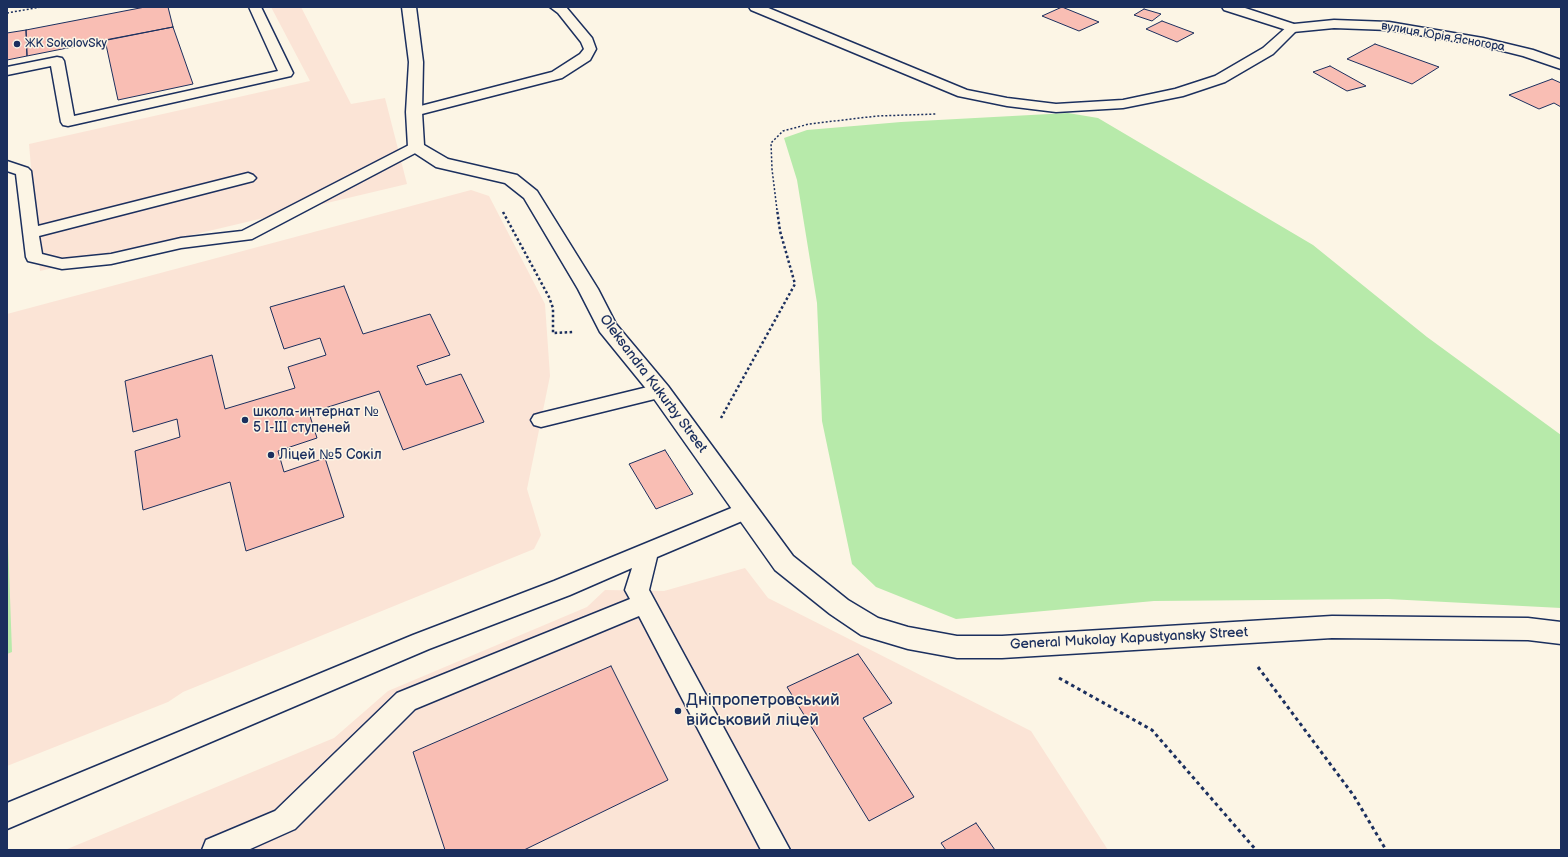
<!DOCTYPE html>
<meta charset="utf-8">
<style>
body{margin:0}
#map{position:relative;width:1568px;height:857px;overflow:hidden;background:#fcf5e5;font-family:"Balsamiq Sans",sans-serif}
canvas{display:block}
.frame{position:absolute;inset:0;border:8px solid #1b2f5e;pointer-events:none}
</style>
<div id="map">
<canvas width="1568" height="857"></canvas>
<div class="frame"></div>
</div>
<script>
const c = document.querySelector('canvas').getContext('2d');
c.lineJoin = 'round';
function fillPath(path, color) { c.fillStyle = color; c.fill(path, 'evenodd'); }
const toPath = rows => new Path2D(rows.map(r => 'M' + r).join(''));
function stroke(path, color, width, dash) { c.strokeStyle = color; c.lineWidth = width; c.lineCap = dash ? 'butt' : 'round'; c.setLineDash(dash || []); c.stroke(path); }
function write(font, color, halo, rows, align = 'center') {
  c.font = font + ' "Balsamiq Sans",sans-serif'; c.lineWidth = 3; c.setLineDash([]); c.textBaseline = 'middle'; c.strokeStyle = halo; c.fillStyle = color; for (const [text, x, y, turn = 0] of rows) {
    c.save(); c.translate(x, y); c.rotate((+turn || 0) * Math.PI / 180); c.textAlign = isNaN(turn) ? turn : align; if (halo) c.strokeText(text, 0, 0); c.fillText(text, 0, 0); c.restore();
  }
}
fillPath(toPath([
 [271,7,301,7,351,104,385,98,407,184,40,271,29,144,310,81],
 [471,190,489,196,545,304,550,376,527,489,541,535,534,549,183,692,168,702,7,766,7,314],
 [745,568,768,598,1031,731,1108,850,65,850,334,738,388,691,587,607,605,590,664,591]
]), '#fbe4d6');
fillPath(toPath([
 [1068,113,1098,118,1313,245,1427,337,1561,435,1561,608,1388,599,1154,601,956,619,876,587,852,564,822,421,817,303,797,180,784,138,807,130,901,122],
 [7,514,12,652,7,654]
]), '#b7eaaa');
const building = toPath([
 [145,7,168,7,173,27,27,56,26,30,145,7],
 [1062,7,1099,22,1079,31,1042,16,1062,7],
 [1144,9,1161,14,1152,21,1134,15,1144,9],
 [1162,21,1194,33,1177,42,1146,29,1162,21],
 [173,27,193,84,118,100,105,40,173,27],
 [26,30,27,56,7,60,7,33,26,30],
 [1375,44,1439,67,1412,84,1347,59,1375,44],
 [1330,66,1366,86,1347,91,1313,72,1330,66],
 [1552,79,1561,83,1561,107,1554,103,1539,109,1509,95,1552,79],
 [344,286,363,334,430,314,450,355,417,366,426,385,461,374,484,422,403,450,379,391,309,413,317,438,278,451,284,472,325,458,344,517,246,551,230,482,143,510,135,451,180,437,177,419,133,432,125,381,212,355,225,409,295,388,288,367,326,355,320,338,284,349,270,307,344,286],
 [665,450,693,494,656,509,629,464,665,450],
 [858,654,892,703,863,718,914,797,869,821,787,687,858,654],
 [611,666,668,780,524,850,445,850,413,752,611,666],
 [976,823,995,850,946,850,941,843,976,823]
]);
fillPath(building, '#f9beb4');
stroke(building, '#1b2f5e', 1);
const service = toPath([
 [249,7,261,7,293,73,291,76,68,126,63,125,61,122,51,66,7,75,7,67,57,57,62,58,64,61,74,116,278,71,249,7],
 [550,7,566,7,592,38,596,49,590,60,562,78,414,116,409,115,407,112,409,109,552,72,580,54,584,49,581,42,558,13,550,7],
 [749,7,766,7,967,90,1007,98,1056,104,1123,100,1175,89,1215,76,1263,48,1289,25,1293,24,1297,25,1299,28,1273,54,1225,82,1183,96,1123,108,1056,112,1007,106,958,96,751,10,749,7],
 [416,143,421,144,423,147,421,150,252,239,181,248,111,264,62,269,28,261,26,257,16,174,7,171,7,161,28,168,31,171,38,226,248,173,253,175,256,178,253,181,39,236,42,254,62,259,111,254,181,238,242,231,411,144,416,143],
 [660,384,667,386,670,391,667,396,541,427,534,425,531,420,534,415,541,413,660,384],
 [746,502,754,504,757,510,754,516,657,557,649,590,790,850,761,850,639,616,415,709,295,829,248,850,202,850,206,840,275,811,397,693,630,599,625,590,632,568,570,595,429,649,7,829,7,803,413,635,554,581,746,502]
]);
const minor = toPath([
 [402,7,416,7,423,62,422,112,424,145,448,159,517,175,537,191,598,289,616,324,668,386,793,556,848,600,878,618,908,627,957,636,1002,636,1332,616,1528,618,1561,622,1561,644,1528,640,1332,638,1002,658,957,658,908,649,861,635,830,614,775,570,652,396,600,332,578,289,524,198,505,183,436,167,410,150,408,147,406,112,409,62,402,7],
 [1222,7,1242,7,1294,24,1334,20,1389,22,1483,38,1533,50,1561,60,1561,69,1523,56,1483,46,1389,30,1334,28,1293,32,1224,10,1222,7]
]);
stroke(service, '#1b2f5e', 3);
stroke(minor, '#1b2f5e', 3);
stroke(toPath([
 [7,13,41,7],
 [777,210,772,169,771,143,783,131,809,124,877,116,937,114]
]), '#1b2f5e', 1.5, [2, 2]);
stroke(toPath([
 [503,212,549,297,553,308,553,333,573,332],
 [721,418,795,284,780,231,777,209]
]), '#1b2f5e', 2.5, [2.5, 2.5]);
stroke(toPath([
 [1258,667,1354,796,1386,850],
 [1059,678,1152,730,1256,850]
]), '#1b2f5e', 3, [3.5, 3.5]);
fillPath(service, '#fcf5e5');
fillPath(minor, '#fcf5e5');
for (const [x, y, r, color] of [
 [17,44,4,"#1b2f5e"],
 [245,420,4,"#1b2f5e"],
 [271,455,4,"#1b2f5e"],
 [678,711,4,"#1b2f5e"]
]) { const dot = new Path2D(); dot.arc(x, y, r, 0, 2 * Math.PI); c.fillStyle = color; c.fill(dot); stroke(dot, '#fcf5e5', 1.5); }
write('12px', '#1b2f5e', '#fcf5e5', [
 ["вулиця Юрія Ясногора",1443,37,10]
]);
write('12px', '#1b2f5e', '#fcf5e5', [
 ["ЖК SokolovSky",25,44]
], 'left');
write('14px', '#1b2f5e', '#fcf5e5', [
 ["Oleksandra Kukurby Street",653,384,53],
 ["General Mukolay Kapustyansky Street",1129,639,-3]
]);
write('14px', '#1b2f5e', '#fcf5e5', [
 ["школа-интернат №",253,412],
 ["5 I-III ступеней",253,428],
 ["Ліцей №5 Сокіл",279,455]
], 'left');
write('17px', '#1b2f5e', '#fcf5e5', [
 ["Дніпропетровський",686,701],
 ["військовий ліцей",686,721]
], 'left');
</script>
